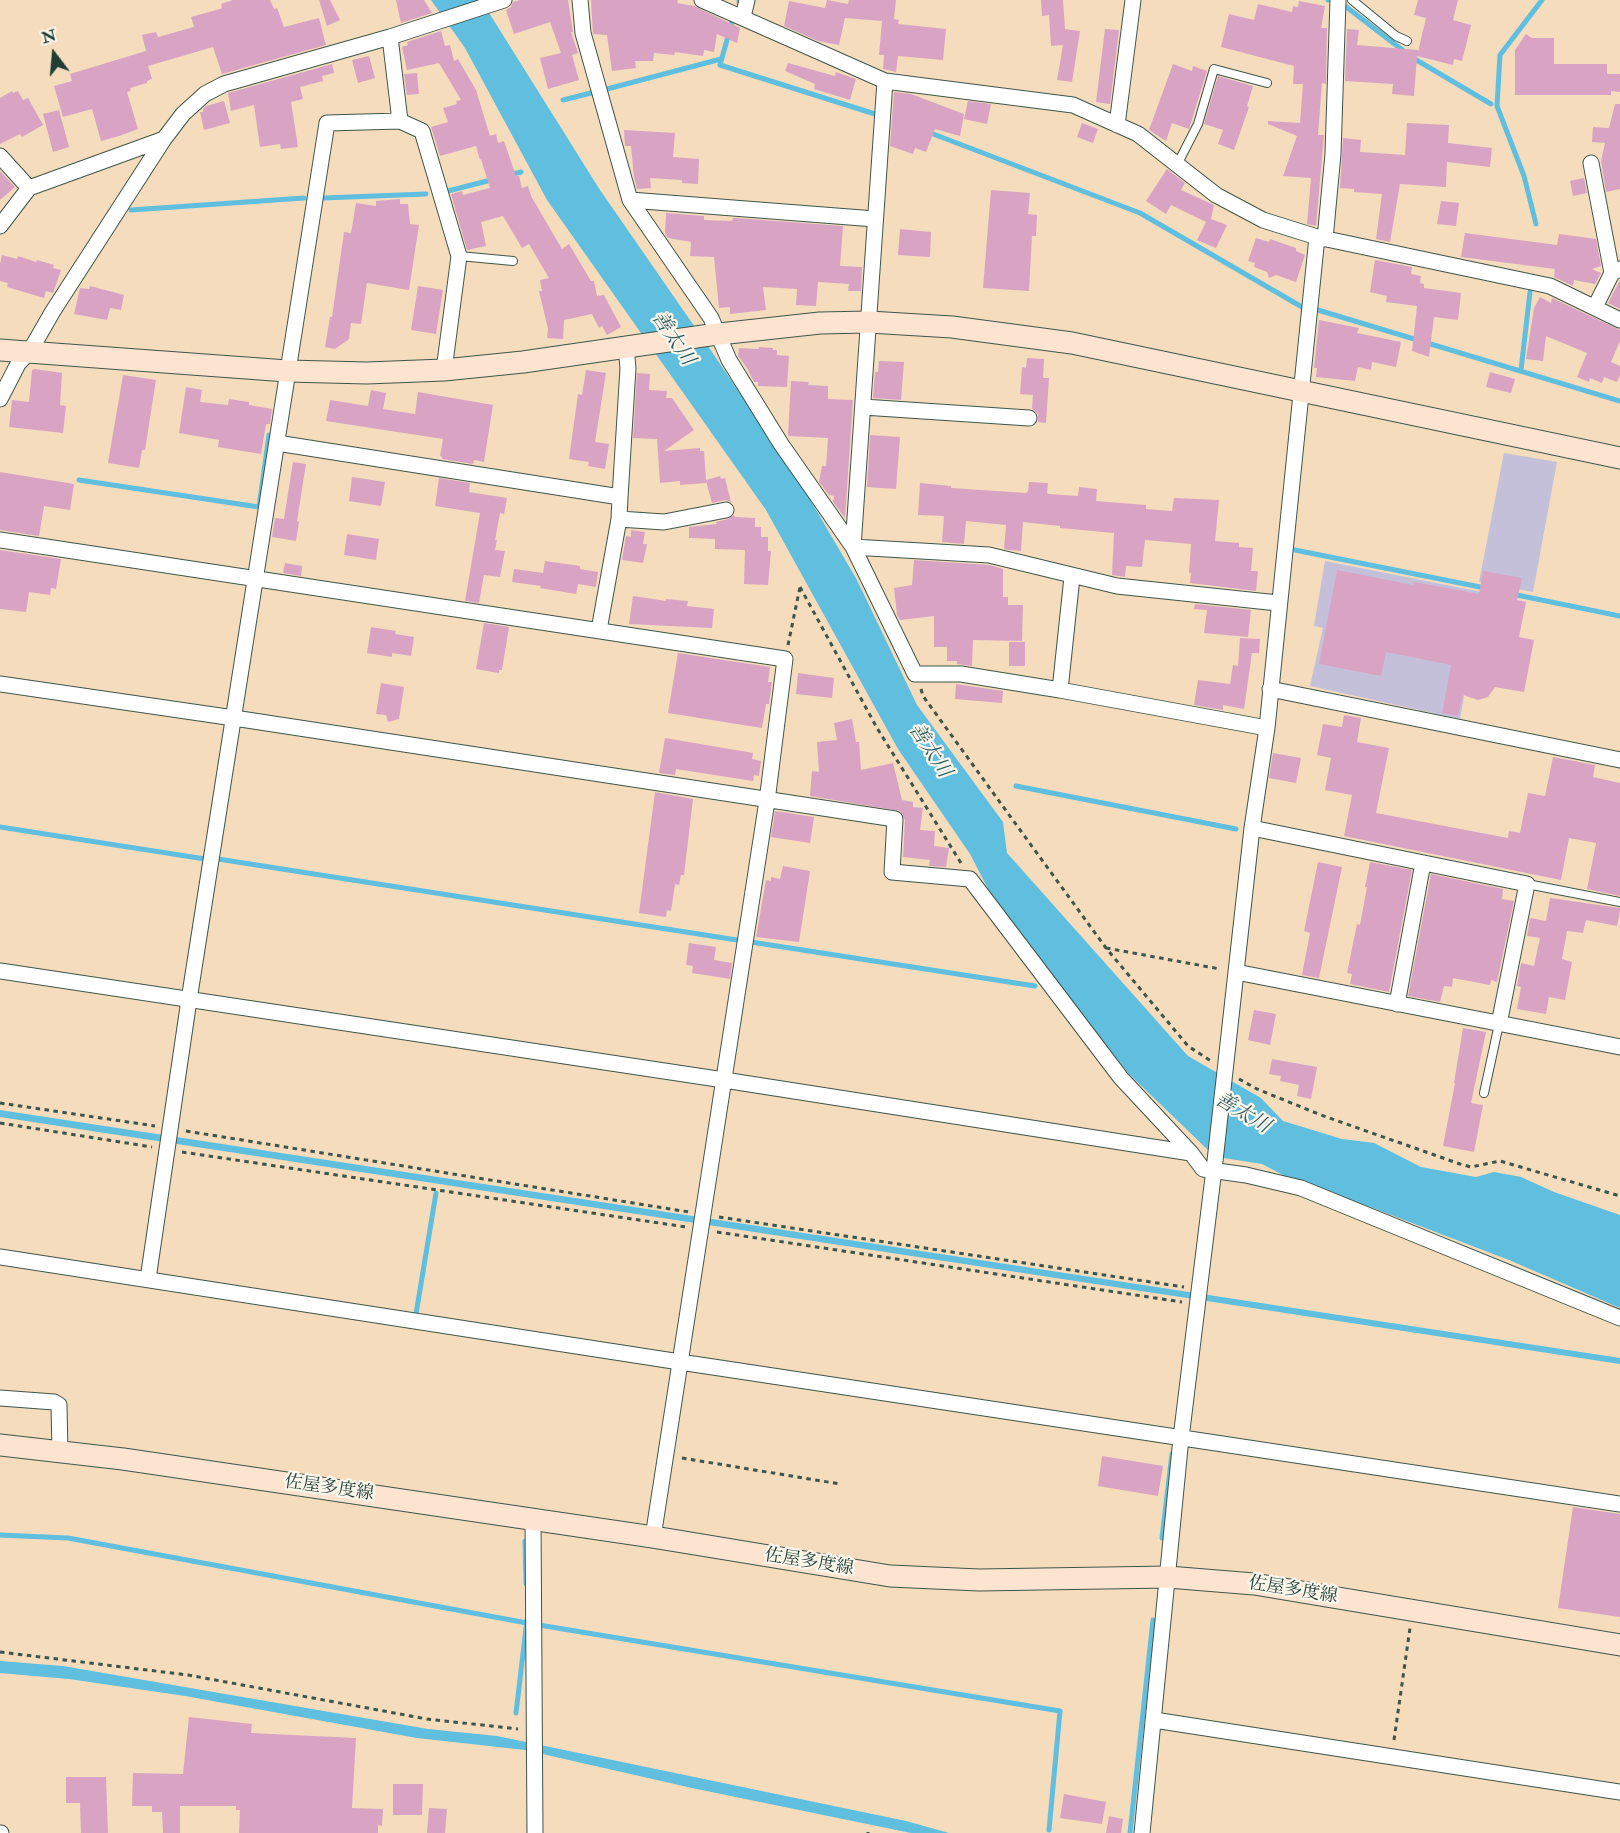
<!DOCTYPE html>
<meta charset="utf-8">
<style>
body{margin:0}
#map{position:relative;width:1620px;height:1833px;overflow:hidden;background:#f4dcbd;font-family:"IM FELL Double Pica",serif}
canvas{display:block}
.north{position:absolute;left:24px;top:24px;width:60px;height:60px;-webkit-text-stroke:4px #fbf7ec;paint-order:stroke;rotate:344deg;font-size:16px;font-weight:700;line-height:24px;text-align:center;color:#1f3d34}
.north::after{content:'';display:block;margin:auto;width:21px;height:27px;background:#1f3d34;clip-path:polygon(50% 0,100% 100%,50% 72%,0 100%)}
</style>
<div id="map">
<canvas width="1620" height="1833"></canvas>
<div class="north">N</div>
</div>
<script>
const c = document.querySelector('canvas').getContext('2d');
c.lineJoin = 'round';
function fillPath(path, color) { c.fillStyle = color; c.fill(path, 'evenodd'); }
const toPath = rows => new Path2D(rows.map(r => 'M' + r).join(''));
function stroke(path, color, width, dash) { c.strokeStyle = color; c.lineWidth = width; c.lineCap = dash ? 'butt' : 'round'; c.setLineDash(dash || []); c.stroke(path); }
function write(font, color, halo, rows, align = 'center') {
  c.font = font + ' "IM FELL Double Pica","Noto Serif JP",serif'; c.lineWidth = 4.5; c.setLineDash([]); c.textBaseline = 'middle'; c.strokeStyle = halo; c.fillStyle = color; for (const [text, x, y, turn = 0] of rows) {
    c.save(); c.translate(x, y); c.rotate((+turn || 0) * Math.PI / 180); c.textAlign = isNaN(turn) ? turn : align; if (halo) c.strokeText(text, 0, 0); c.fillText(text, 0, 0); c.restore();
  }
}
fillPath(toPath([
 [1504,453,1557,462,1533,592,1479,582],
 [1325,561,1482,592,1460,719,1310,686,1323,628,1314,626]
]), '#c5c0da');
fillPath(toPath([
 [431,0,481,0,600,190,708,346,801,484,857,580,917,705,1003,822,1007,853,1188,1056,1261,1098,1283,1121,1342,1139,1374,1143,1421,1167,1476,1177,1494,1172,1521,1177,1554,1192,1620,1215,1620,1308,1509,1260,1357,1202,1288,1182,1283,1175,1262,1164,1224,1158,1209,1151,1129,1074,999,910,970,854,898,749,766,510,547,200,465,48],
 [0,1110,1620,1358,1620,1364,0,1117],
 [0,1661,63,1666,428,1729,497,1736,906,1821,949,1833,911,1833,692,1788,525,1750,417,1738,185,1696,69,1679,0,1673]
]), '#60bfde');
stroke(toPath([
 [1328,0,1329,0],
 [739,2,739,0],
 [1345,6,1405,52],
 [732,22,720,65,875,114],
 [1413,58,1491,104],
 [607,89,721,59],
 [563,100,591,93],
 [928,132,1140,213,1302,307],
 [509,175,521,172],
 [444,192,495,179],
 [323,198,426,194],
 [131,210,304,198],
 [1536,224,1524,176,1497,106,1500,55,1542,0],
 [1318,310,1620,401],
 [1521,370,1530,292],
 [79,480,259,507,269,435,272,435],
 [1295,550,1485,588],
 [1512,594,1620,616],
 [1016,786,1236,829],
 [0,827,205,859],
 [218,859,737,940],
 [751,942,1035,986],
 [416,1314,436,1193],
 [0,1535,68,1538,527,1623],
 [1162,1538,1172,1454],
 [525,1541,526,1584],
 [539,1625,1060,1711,1049,1830],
 [516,1713,527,1620],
 [1130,1833,1153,1620]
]), '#60bfde', 5);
fillPath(toPath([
 [233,0,270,0,274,9,277,8,284,27,319,18,326,45,222,74,213,47,148,66,152,79,147,81,147,83,130,88,131,91,127,92,138,129,119,136,101,141,92,109,63,117,54,86,72,81,70,74,146,51,142,35,156,32,158,37,194,27,191,17,220,9,222,8,221,4],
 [319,0,330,0,340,20,327,26],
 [396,0,424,0,432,13,401,23],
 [520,0,568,0,573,32,571,32,578,53,572,55,579,80,548,89,540,58,561,53,550,22,514,34,506,10,511,7,513,2],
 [591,0,678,0,677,3,694,6,740,28,737,43,717,34,714,52,704,50,703,56,675,52,674,55,654,53,653,61,635,61,636,68,612,71,607,35,593,34],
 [827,0,848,4,849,0,896,0,894,19,899,20,898,24,946,29,943,60,898,56,896,72,883,69,884,55,879,55,882,21,845,18,839,45,818,41,784,26,789,1,825,8],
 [1041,0,1063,0,1065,29,1080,31,1072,82,1057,80,1063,45,1051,46,1049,15,1042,16],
 [1418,0,1458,0,1453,20,1471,25,1462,61,1454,59,1453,65,1417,56,1414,96,1392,94,1393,84,1345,81,1347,29,1359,30,1357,45,1418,50,1418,52,1426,18,1414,15],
 [1299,1,1325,6,1321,28,1327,28,1326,84,1322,83,1318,135,1324,135,1316,226,1307,224,1311,178,1283,176,1297,136,1268,124,1268,121,1300,123,1303,84,1293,84,1294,66,1221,47,1229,14,1254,20,1258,4,1292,12,1293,6,1298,7],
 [1105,29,1119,30,1110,104,1096,102],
 [441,31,445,46,450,45,454,61,458,59,476,90,490,136,496,134,498,143,504,141,516,176,519,176,522,188,528,186,531,196,562,249,569,244,591,281,594,281,597,296,604,295,621,327,607,335,602,326,599,328,592,314,564,320,563,339,547,338,548,329,539,291,542,291,540,280,549,278,529,244,522,248,503,216,481,222,486,246,467,250,451,194,462,191,463,195,490,188,481,159,480,160,476,146,440,156,431,127,448,122,443,108,457,104,456,101,461,100,439,63,407,70,402,47,408,45,407,42],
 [1526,34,1532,38,1554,38,1554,64,1607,64,1607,74,1620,74,1620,92,1611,91,1611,95,1515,95,1515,50],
 [369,56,375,78,358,83,352,60],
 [788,63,835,76,836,72,856,79,850,100,814,89,815,84,785,71],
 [332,64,334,73,322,76,323,81,300,87,303,99,291,102,298,147,281,149,280,144,260,147,254,105,231,111,228,93],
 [1173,64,1192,71,1193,66,1207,71,1189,129,1172,123,1166,141,1149,130],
 [417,73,419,94,407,95,404,74],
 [1218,76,1253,86,1247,106,1249,107,1234,150,1218,144,1223,130,1204,124],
 [12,91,13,93,18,91,23,100,28,98,43,125,22,137,20,134,0,144,0,98],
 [894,92,911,94,964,114,960,136,935,129,926,152,915,148,913,154,890,146],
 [224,101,230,123,204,130,200,112,203,112,203,109,206,106],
 [968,101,991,104,987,124,964,119],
 [1615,104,1620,104,1620,189,1606,192,1601,161,1605,143,1592,142,1593,127,1609,128],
 [59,110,69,147,53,152,43,114],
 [1082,123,1098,129,1093,143,1077,137],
 [1407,123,1449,125,1448,143,1492,148,1490,167,1447,162,1446,187,1400,184,1390,242,1376,239,1382,194,1354,192,1354,189,1340,188,1343,138,1361,140,1360,152,1405,155],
 [624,130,675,133,673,157,699,159,698,184,682,183,682,180,650,178,651,188,637,189,634,177,631,146,625,146],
 [1167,169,1185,183,1181,190,1214,205,1211,219,1227,225,1216,248,1197,240,1206,222,1171,205,1166,214,1146,201],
 [0,171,15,187,0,200],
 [1584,178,1587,193,1573,196,1570,181],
 [991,190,1030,193,1028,214,1037,215,1036,236,1032,236,1029,291,983,288],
 [400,199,400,204,408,204,410,224,419,225,409,290,367,283,361,324,351,323,349,339,335,349,325,347,330,317,332,317,344,232,351,233,356,203,376,206,376,201],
 [1441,201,1459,203,1456,226,1437,224],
 [666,213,704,216,704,220,732,221,733,218,737,218,843,226,840,266,862,267,861,291,848,291,849,284,818,282,816,306,796,305,797,289,763,287,766,310,730,314,730,307,719,308,714,257,690,256,691,242,668,238,665,233],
 [900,229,931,232,930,257,898,255],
 [1465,233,1557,245,1559,234,1596,239,1601,266,1592,269,1601,273,1595,284,1574,280,1573,286,1554,277,1555,269,1461,257],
 [1256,238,1269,242,1270,239,1296,248,1296,251,1305,255,1296,282,1276,275,1269,278,1267,272,1254,267,1255,263,1248,261],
 [2,255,17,259,18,256,36,262,37,260,54,265,53,268,61,270,53,293,46,291,44,298,7,287,8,283,0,281,0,264],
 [1375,260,1412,267,1411,274,1421,276,1420,283,1424,284,1424,288,1461,293,1458,320,1434,317,1429,357,1412,351,1417,306,1386,302,1387,296,1370,292],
 [1620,280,1620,309,1608,303],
 [90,286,124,295,121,310,110,308,107,320,74,314,80,288,89,289],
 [418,286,443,290,436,334,411,330],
 [1540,297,1551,303,1552,298,1620,330,1620,341,1611,362,1620,366,1620,375,1617,382,1604,377,1602,383,1590,378,1589,382,1577,377,1587,353,1546,336,1543,361,1526,359,1534,308],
 [1319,320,1359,328,1357,333,1401,342,1396,367,1372,362,1371,370,1358,367,1355,381,1316,377,1317,368,1314,368],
 [759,347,773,348,773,350,777,350,777,355,789,356,787,387,758,386,758,382,754,382,747,368,738,356,739,348,758,349],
 [1027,358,1044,359,1043,378,1049,378,1046,423,1038,422,1038,414,1032,409,1033,395,1020,394,1022,367,1026,368],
 [879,361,904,362,901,400,873,398,875,372,878,372],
 [35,369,62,373,60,405,66,406,63,433,9,427,12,400,29,402,32,370],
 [586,370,606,373,595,442,609,444,605,469,588,466,589,462,569,459,578,394,582,395],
 [1490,372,1515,379,1511,393,1486,387],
 [637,373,650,374,649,390,667,391,666,398,672,398,694,430,664,451,700,448,700,451,704,451,706,480,720,476,721,479,725,478,731,502,725,500,712,503,706,481,706,483,680,485,680,481,660,483,657,439,633,438],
 [123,375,156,380,145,450,142,450,139,468,108,463],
 [791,381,809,382,808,385,828,386,828,399,853,400,845,518,833,502,834,496,829,495,819,482,822,466,826,466,828,438,788,436],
 [186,387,202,390,200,402,228,405,229,399,249,402,249,405,272,409,270,424,266,424,261,454,218,447,219,440,179,433],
 [371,390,386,393,383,409,415,414,418,392,493,405,484,462,474,460,473,464,442,459,442,457,440,456,443,439,326,421,330,400,368,406],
 [870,435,900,437,896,489,867,487],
 [293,462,306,464,297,521,299,522,296,541,272,537,275,518,284,519],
 [0,472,74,484,70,510,44,506,39,536,0,530],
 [352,477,385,482,381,506,349,501],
 [439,478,470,483,469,492,507,498,504,514,500,513,495,540,497,540,495,550,505,551,500,577,484,575,479,603,465,601,480,513,435,506],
 [1029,482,1048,483,1047,493,1049,494,1078,496,1079,487,1097,489,1096,501,1146,505,1146,509,1172,511,1174,498,1219,500,1215,541,1239,543,1239,547,1253,548,1251,571,1258,571,1256,591,1190,583,1191,573,1189,573,1191,544,1145,540,1142,567,1126,566,1125,577,1119,576,1112,575,1114,533,1060,528,1060,526,1023,522,1021,551,1010,550,1004,549,1006,525,966,521,964,544,942,542,944,516,918,515,920,483,951,486,951,488,1026,493,1028,491],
 [734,515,735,517,755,518,755,527,761,527,761,537,768,537,768,551,771,551,768,585,744,584,745,550,715,549,715,539,689,538,689,527,717,524,716,522,728,519],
 [631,530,645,532,643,544,647,544,643,563,622,560,626,536,631,537],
 [347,534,379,539,376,560,344,555],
 [0,550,61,559,56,589,51,588,50,595,29,592,26,612,0,609],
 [914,560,990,565,1003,569,1003,597,1008,597,1008,605,1023,605,1022,641,973,640,972,666,957,664,957,661,947,661,947,647,934,647,934,616,900,620,897,615,894,588,912,585],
 [545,561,580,566,580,569,598,572,596,587,578,584,576,594,540,588,541,586,512,582,514,569,543,573],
 [285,563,302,566,301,576,283,573],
 [1337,570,1413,585,1414,582,1479,594,1483,571,1522,578,1517,600,1526,602,1519,637,1534,640,1524,692,1495,687,1488,697,1478,700,1463,695,1458,716,1442,713,1451,665,1386,652,1381,676,1319,664],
 [633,596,666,601,666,599,688,601,687,606,714,609,712,628,629,624],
 [1195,604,1251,610,1248,637,1204,633,1207,610,1194,609],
 [484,623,509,627,502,670,499,670,499,673,476,669],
 [371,627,396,631,395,634,414,637,411,656,392,653,392,657,367,653],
 [1240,638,1260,639,1259,653,1252,653,1244,709,1223,705,1223,710,1194,705,1198,680,1230,684,1233,665,1238,666],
 [1009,642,1025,642,1025,666,1009,666],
 [678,653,770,667,768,682,772,682,769,704,766,704,762,728,668,713],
 [798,673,834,678,832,698,796,694],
 [381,683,404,687,399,719,388,722,386,715,376,714],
 [956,684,1003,691,1002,703,955,699],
 [1344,715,1361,718,1357,742,1389,748,1376,813,1508,838,1509,831,1520,833,1528,793,1545,796,1553,757,1595,765,1593,777,1620,783,1620,896,1587,889,1596,843,1569,838,1561,880,1344,836,1352,795,1325,790,1331,758,1317,755,1323,724,1342,727],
 [852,719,856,742,859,742,861,770,893,763,902,800,913,802,913,807,923,808,920,830,935,831,934,846,949,848,946,867,929,866,930,860,903,857,905,820,900,811,810,796,812,771,819,772,817,742,837,740,834,723],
 [665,738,753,753,752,759,761,761,759,776,754,775,753,781,676,769,675,775,659,773],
 [1273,753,1301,758,1296,783,1269,778],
 [655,792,693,799,684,875,681,875,679,885,675,884,671,911,667,910,666,917,639,913],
 [775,811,814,817,810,843,771,837],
 [1318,862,1342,867,1319,978,1302,975,1310,933,1304,931],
 [1370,862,1412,870,1389,992,1350,984,1352,974,1347,973,1357,924,1360,925,1367,887,1365,887],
 [783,866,810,871,799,942,756,937,766,880,771,881,771,877,780,879],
 [1431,874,1503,889,1502,899,1514,901,1497,982,1491,980,1490,985,1453,978,1452,987,1444,986,1440,1002,1408,996],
 [1550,898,1620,908,1620,912,1617,926,1586,920,1583,933,1567,931,1562,959,1572,962,1565,1000,1549,997,1546,1014,1517,1009,1521,987,1517,986,1521,963,1534,966,1540,938,1527,936,1530,918,1546,921],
 [689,943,716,947,714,960,732,963,730,979,692,973,693,966,686,965],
 [1254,1010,1276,1014,1270,1045,1248,1040],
 [1463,1028,1486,1032,1471,1103,1483,1105,1474,1152,1443,1146,1455,1083,1454,1083],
 [1272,1059,1317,1067,1311,1099,1297,1096,1299,1085,1280,1081,1281,1076,1269,1074],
 [1102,1456,1163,1466,1158,1496,1098,1486],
 [1573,1507,1620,1514,1620,1617,1558,1608],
 [189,1717,252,1724,251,1733,356,1738,352,1808,383,1809,382,1826,378,1825,378,1833,239,1833,240,1810,236,1810,236,1806,180,1806,180,1833,163,1833,162,1812,152,1812,152,1806,132,1806,133,1773,183,1774],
 [66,1777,106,1777,108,1833,81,1833,80,1803,66,1803],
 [393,1784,423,1784,422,1815,393,1815],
 [1064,1794,1106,1802,1102,1824,1060,1818],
 [429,1808,447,1809,445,1833,427,1833],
 [1109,1816,1123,1819,1121,1833,1106,1833]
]), '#d9a4c4');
const lane = toPath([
 [1352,0,1396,36,1407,41],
 [1177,165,1198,124,1214,69,1267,83],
 [459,256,513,261],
 [1527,884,1620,902],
 [1484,1093,1499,1024]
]);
const street = toPath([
 [580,0,583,33,630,200,711,318,729,360,781,444,853,547,915,674,961,674,1060,690],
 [702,0,885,81,1073,105,1138,134,1216,195,1263,220,1317,237,1550,286,1620,320],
 [743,17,747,0],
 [885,81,853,547,989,555,1117,586,1278,603],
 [400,121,422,131,459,256,444,370],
 [1117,125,1133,0],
 [0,156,29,188,164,139],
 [1591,163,1612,273],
 [630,200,875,219],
 [0,226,29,188],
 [1325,239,1333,154,1338,0],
 [1595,307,1612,273,1620,269],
 [0,399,18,364,30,351,53,311,164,139,183,114,205,94,224,84,390,37,504,0],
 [863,407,1029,418],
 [277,443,620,497,619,519,599,630],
 [620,497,628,368,626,347],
 [619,519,664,522,726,510],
 [0,540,785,659,767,801,653,1537],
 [1072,577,1060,690,1267,728],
 [0,684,234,718,895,819,892,872,970,879,1121,1078,1191,1153,1203,1169,1246,1175,1301,1188,1620,1318],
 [1270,689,1620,760],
 [1252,828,1527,884,1499,1024],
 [0,971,724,1080,1191,1153],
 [1236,972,1620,1047],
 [1397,1004,1423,863],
 [0,1257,680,1362,1620,1504],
 [148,1279,189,1000,327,123,400,121,390,37],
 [0,1398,54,1402,59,1405,60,1452],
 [533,1519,535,1833],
 [1154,1720,1620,1792],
 [0,1833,1,1833],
 [1142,1833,1181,1438,1215,1161,1252,828,1267,728,1317,237]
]);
const secondary = toPath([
 [0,350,287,371,367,373,444,370,523,362,710,335,820,323,869,322,952,327,1072,343,1620,458],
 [0,1445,123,1459,653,1537,890,1576,979,1580,1168,1577,1254,1584,1620,1645]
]);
stroke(lane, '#3f5549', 10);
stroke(street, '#3f5549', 17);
stroke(secondary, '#3f5549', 23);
stroke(toPath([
 [800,587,877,728,961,863],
 [788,645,800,587],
 [921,689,923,696,1007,812,1106,948,1188,1046,1211,1061],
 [1106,948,1220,969],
 [1239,1079,1257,1089,1321,1115,1460,1164,1471,1167,1500,1161,1620,1196],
 [0,1103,155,1126],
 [0,1123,152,1147],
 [186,1131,689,1212],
 [182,1152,686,1227],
 [719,1217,1184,1287],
 [717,1232,1182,1302],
 [682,1458,840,1484],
 [0,1652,188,1675,427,1719,518,1729],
 [1394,1740,1410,1628],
 [868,1833,868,1832]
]), '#3f5549', 3, [4.5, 4.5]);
stroke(lane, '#fff', 8);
stroke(street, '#fff', 15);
stroke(secondary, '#fde4d0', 21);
write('18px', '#1f3d34', '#fbf7ec', [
 ["佐屋多度線",329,1489,8],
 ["佐屋多度線",809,1563,9],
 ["佐屋多度線",1293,1591,9]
]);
write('italic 20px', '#2f5e5e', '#fbf7ec', [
 ["善太川",672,339,56],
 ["善太川",929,751,57],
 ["善太川",1242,1114,31]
]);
</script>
